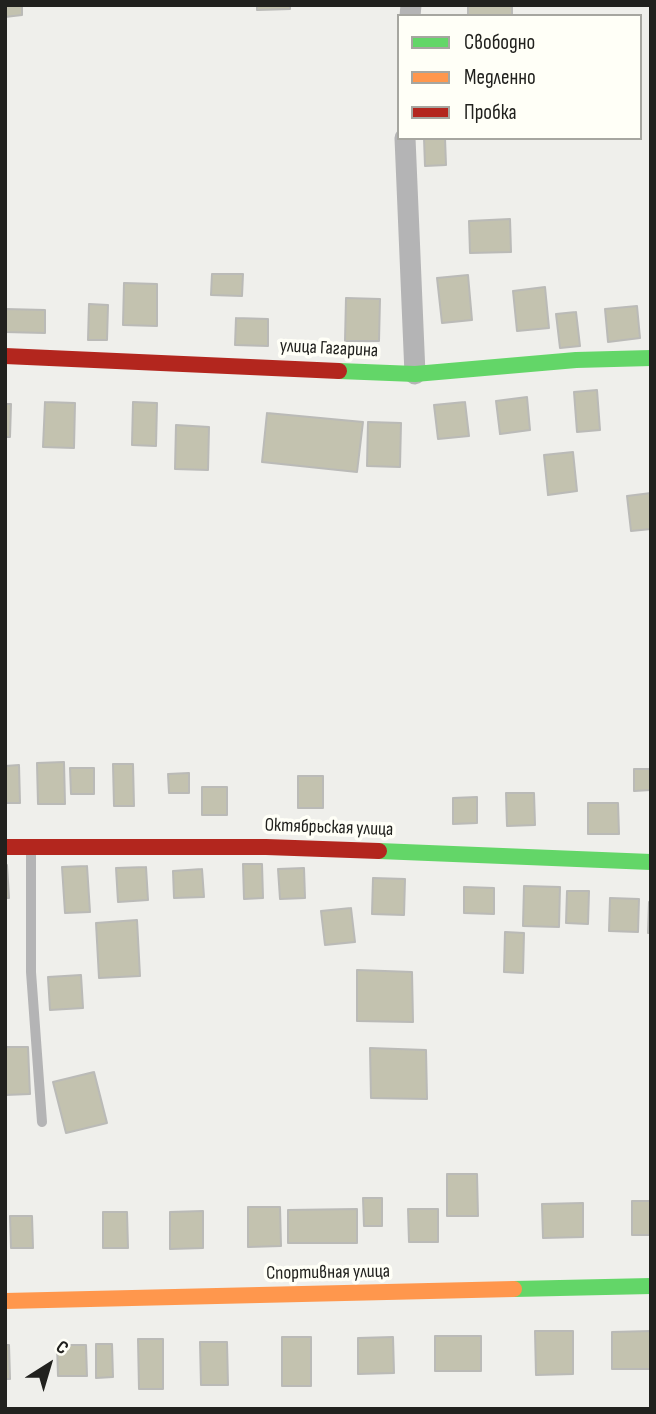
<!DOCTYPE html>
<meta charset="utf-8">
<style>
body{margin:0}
#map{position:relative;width:656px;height:1414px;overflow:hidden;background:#efefeb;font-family:"Sofia Sans Condensed",sans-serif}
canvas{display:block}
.frame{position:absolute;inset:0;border:7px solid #21211e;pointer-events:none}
.legend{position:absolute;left:397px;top:14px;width:245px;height:126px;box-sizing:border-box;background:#fffff7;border:2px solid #a6a6a0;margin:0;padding:9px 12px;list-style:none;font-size:21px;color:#21211e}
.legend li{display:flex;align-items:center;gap:14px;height:35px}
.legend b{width:35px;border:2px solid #a6a6a0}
.north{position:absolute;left:14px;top:1330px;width:70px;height:70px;-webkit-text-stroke:5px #fffff7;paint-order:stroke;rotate:37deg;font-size:19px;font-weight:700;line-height:28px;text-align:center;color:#21211e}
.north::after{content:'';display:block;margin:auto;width:24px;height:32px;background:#21211e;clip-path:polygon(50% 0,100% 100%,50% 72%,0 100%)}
</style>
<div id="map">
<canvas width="656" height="1414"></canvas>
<div class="frame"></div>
<ul class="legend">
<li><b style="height:9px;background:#63d668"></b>Свободно</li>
<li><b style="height:9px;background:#ff974d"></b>Медленно</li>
<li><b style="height:9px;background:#b3261e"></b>Пробка</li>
</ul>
<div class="north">С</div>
</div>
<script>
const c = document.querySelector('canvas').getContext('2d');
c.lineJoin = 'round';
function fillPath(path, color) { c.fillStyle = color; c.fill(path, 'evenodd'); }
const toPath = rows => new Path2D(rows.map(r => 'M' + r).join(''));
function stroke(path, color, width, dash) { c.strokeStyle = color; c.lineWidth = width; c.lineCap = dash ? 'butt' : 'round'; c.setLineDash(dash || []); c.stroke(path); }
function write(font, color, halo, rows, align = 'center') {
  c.font = font + ' "Sofia Sans Condensed",sans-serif'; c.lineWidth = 7; c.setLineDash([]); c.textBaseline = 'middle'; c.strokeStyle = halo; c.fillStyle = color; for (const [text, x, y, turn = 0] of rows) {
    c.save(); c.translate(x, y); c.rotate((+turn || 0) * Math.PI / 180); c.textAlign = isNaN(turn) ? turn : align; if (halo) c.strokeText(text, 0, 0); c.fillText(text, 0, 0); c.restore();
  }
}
const building = toPath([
 [5,5,22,5,22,15,5,17,5,5],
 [257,5,290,5,290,9,257,10,257,5],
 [468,5,512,5,512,16,468,16,468,5],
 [424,138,445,138,446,165,425,166,424,138],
 [510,219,511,252,470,253,469,221,510,219],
 [212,274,243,274,242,296,211,295,212,274],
 [468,275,472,320,442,323,437,278,468,275],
 [124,283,157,284,157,326,123,325,124,283],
 [545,287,549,328,517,331,513,291,545,287],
 [346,298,380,299,379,341,345,341,346,298],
 [89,304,108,305,107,340,88,340,89,304],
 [637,306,640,338,608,342,605,309,637,306],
 [5,309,45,310,45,333,5,332,5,309],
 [576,312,580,346,560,348,556,314,576,312],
 [236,318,268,319,268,346,235,345,236,318],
 [597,390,600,430,577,432,574,392,597,390],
 [527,397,530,430,500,434,496,401,527,397],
 [45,402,75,403,74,448,43,447,45,402],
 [133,402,157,403,156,446,132,445,133,402],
 [465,402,469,436,438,439,434,405,465,402],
 [5,404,11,404,10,437,5,437,5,404],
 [267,413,363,422,357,472,262,462,267,413],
 [368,422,401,423,400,467,367,466,368,422],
 [176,425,209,427,208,470,175,469,176,425],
 [573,452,577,491,548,495,544,455,573,452],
 [651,493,651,529,631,531,627,496,651,493],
 [64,762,65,804,38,804,37,763,64,762],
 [113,764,133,764,134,806,114,806,113,764],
 [19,765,20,803,5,803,5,766,19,765],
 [70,768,94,768,94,794,71,794,70,768],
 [634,769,651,769,651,790,634,791,634,769],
 [189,773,189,793,169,793,168,774,189,773],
 [298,776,323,776,323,808,298,808,298,776],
 [202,787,227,787,227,815,202,815,202,787],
 [506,793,534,793,535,825,507,826,506,793],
 [477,797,477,823,453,824,453,798,477,797],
 [588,803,618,803,619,834,588,834,588,803],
 [243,864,262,864,263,898,244,899,243,864],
 [5,865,7,865,9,898,5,898,5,865],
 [87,866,90,912,65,913,62,867,87,866],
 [146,867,148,900,118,902,116,868,146,867],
 [304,868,305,898,280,899,278,869,304,868],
 [202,869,204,897,174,898,173,871,202,869],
 [373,878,405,879,404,915,372,914,373,878],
 [524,886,560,887,559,927,523,926,524,886],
 [464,887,494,888,494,914,464,913,464,887],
 [567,891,589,891,588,924,566,923,567,891],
 [610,898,639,899,638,932,609,931,610,898],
 [649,902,651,902,651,933,648,933,649,902],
 [351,908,355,942,325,945,321,911,351,908],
 [137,920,140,976,99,978,96,923,137,920],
 [505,932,524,933,523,973,504,972,505,932],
 [357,970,412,972,413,1022,357,1021,357,970],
 [81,975,83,1008,50,1010,48,977,81,975],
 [5,1047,28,1047,30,1094,5,1095,5,1047],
 [370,1048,426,1050,427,1099,371,1098,370,1048],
 [94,1072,107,1123,66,1133,53,1082,94,1072],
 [447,1174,477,1174,478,1216,447,1216,447,1174],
 [363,1198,382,1198,382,1226,364,1226,363,1198],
 [632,1201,651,1201,651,1235,632,1235,632,1201],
 [583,1203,583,1237,543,1238,542,1204,583,1203],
 [248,1207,280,1207,281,1246,248,1247,248,1207],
 [357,1209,357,1243,288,1243,288,1210,357,1209],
 [408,1209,438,1209,438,1242,409,1242,408,1209],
 [203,1211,203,1248,170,1249,170,1212,203,1211],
 [103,1212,127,1212,128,1248,103,1248,103,1212],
 [10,1216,32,1216,33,1248,11,1248,10,1216],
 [535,1331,573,1331,573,1374,536,1375,535,1331],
 [651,1331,651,1369,612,1369,612,1332,651,1331],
 [435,1336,481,1336,481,1371,435,1371,435,1336],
 [282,1337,311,1337,311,1386,282,1386,282,1337],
 [393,1337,394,1373,358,1374,358,1338,393,1337],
 [138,1339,163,1339,163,1389,139,1389,138,1339],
 [200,1342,227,1342,228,1385,201,1385,200,1342],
 [96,1344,112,1344,113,1377,96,1378,96,1344],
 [5,1345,9,1345,10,1379,5,1379,5,1345],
 [57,1345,86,1345,87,1376,58,1376,57,1345]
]);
fillPath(building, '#c3c2af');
stroke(building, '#babab7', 2);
stroke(toPath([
 [31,849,31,972,42,1122]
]), '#b4b4b5', 10);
stroke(toPath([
 [410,16,411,5],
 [405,138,415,374]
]), '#b4b4b5', 21);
stroke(toPath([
 [339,371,415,374,576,360,651,358],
 [379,851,651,862],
 [514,1289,651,1286]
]), '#63d668', 16);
stroke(toPath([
 [5,1301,514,1289]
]), '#ff974d', 16);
stroke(toPath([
 [5,356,339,371],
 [5,847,266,847,379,851]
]), '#b3261e', 16);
write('19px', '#21211e', '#fffff7', [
 ["улица Гагарина",329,349,3],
 ["Октябрьская улица",329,828,2],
 ["Спортивная улица",328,1273,-1]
]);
</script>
